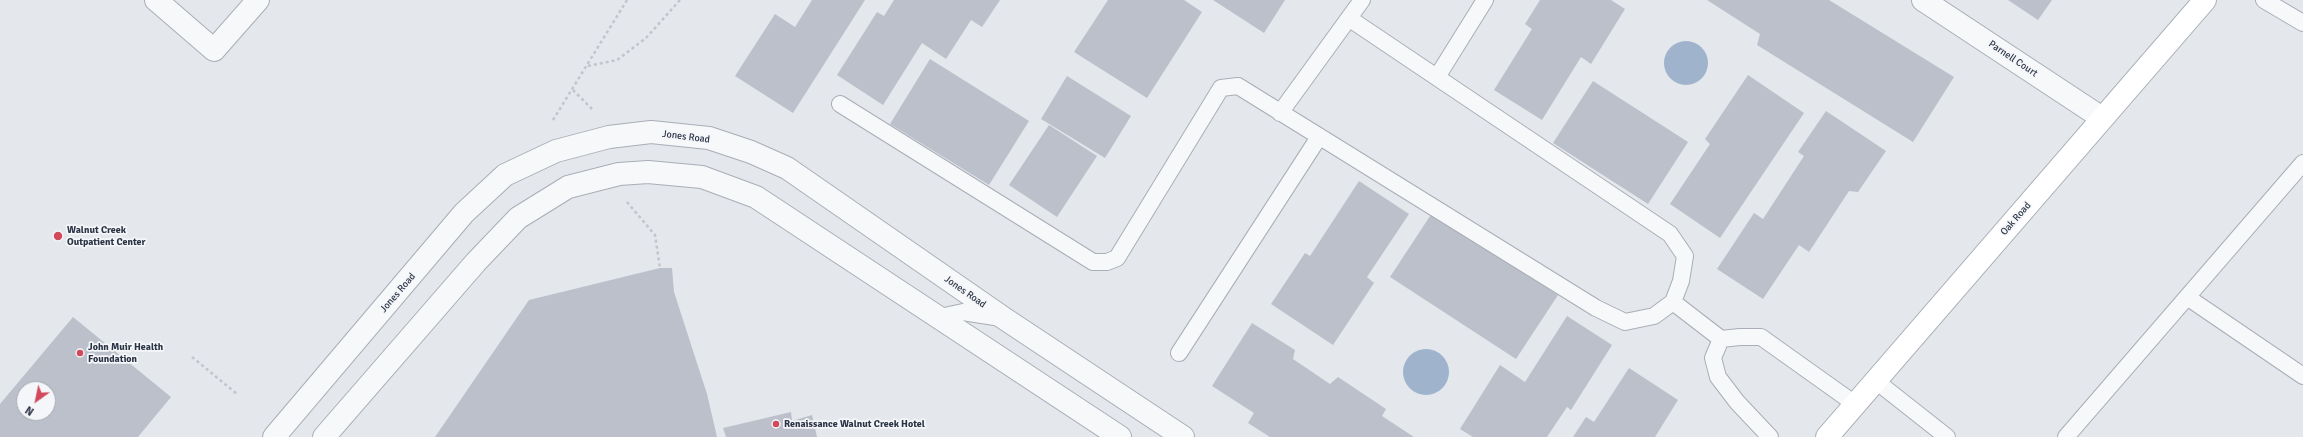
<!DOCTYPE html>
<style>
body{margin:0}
#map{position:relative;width:2303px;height:437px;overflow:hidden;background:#e4e7ec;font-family:Signika,sans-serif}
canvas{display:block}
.north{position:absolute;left:16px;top:381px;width:40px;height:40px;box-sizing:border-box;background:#f4f6f9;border:1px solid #a4a8b1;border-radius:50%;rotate:213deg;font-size:11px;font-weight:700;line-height:16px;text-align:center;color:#2b3445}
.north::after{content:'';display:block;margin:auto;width:14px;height:18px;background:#d1495b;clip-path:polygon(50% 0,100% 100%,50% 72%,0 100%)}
</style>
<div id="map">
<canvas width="2303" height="437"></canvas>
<div class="north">N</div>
</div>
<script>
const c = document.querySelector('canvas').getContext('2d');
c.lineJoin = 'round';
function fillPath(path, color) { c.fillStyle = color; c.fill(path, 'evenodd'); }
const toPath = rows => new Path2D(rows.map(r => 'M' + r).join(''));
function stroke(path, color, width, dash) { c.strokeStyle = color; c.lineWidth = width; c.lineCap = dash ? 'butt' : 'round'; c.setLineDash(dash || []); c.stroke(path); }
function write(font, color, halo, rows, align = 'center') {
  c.font = font + ' Signika,sans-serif'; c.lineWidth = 3.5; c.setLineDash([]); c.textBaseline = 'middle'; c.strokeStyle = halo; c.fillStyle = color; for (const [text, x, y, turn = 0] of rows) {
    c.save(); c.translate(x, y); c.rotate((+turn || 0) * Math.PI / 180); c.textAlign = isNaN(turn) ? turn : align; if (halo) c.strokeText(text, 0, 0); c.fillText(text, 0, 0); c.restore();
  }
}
fillPath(toPath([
 '1664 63a22 22 0 1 1 44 0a22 22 0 1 1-44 0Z',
 '1403 372a23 23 0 1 1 46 0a23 23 0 1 1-46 0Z'
]), '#9fb4cc');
fillPath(toPath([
 [812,0,865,0,793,113,735,76,775,14,795,27],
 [894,0,1000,0,982,27,971,20,946,59,922,43,883,105,837,75,877,12,884,16],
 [1108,0,1184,0,1202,12,1147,98,1074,52],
 [1213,0,1285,0,1264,33],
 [1540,0,1611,0,1625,9,1591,64,1581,57,1542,120,1494,90,1532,29,1525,24],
 [1707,0,1829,0,1954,77,1913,142,1757,45,1760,34],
 [2008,0,2052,0,2038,20],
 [930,59,1029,121,989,185,890,124],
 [1748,75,1804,113,1720,238,1670,204,1710,144,1705,139],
 [1067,76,1131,116,1105,158,1041,119],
 [1593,81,1688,142,1648,204,1553,143],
 [1826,111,1886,151,1858,192,1849,191,1809,252,1799,245,1763,299,1717,269,1754,213,1763,219,1804,156,1798,152],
 [1049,125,1097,156,1057,217,1009,185],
 [1359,181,1409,214,1367,277,1374,283,1333,345,1271,304,1305,253,1310,256],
 [1432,213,1558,295,1516,359,1390,277],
 [660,268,672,268,674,292,707,394,717,437,435,437,529,300],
 [1567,316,1612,345,1571,410,1567,407,1547,437,1473,437,1460,429,1500,365,1525,382],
 [73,317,171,397,138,437,0,437,0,404],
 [24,389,48,389,48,413,24,413],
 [1252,323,1295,350,1293,359,1330,384,1338,377,1386,409,1382,416,1414,437,1270,437,1248,423,1254,413,1212,386],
 [1629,368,1678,400,1655,437,1573,437,1586,417,1594,422],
 [791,412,792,421,812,415,817,437,726,437,723,428]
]), '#bbc0ca');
const service = toPath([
 [2264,0,2303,23],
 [1437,77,1485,0],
 [840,104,1093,262,1107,262,1117,258,1221,88,1238,86,1596,308,1625,322,1654,316,1673,302,1681,281,1685,256,1670,234,1350,19],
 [1280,113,1362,0],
 [2187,297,2303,376],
 [1673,302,1721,339],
 [940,317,963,312,1001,318],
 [1179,353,1319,137],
 [1876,381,1947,437],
 [1770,437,1737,402,1718,377,1713,358,1721,339,1740,337,1761,337,1855,404],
 [2066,437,2303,163]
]);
const minor = toPath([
 [156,0,214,50,258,0],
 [1923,0,2102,118]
]);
const tertiary = toPath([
 [274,437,464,213,505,175,556,151,609,137,651,132,709,138,751,152,787,168,1005,319,1183,437],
 [324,437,476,262,518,218,568,187,619,174,648,172,702,177,756,197,1120,437]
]);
const secondary = toPath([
 [1827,437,2205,0]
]);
stroke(service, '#a9aeb7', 18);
stroke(minor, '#a9aeb7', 24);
stroke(tertiary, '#a9aeb7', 24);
stroke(secondary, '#a9aeb7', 24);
stroke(toPath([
 [588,66,617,60,646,38,680,0],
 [573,90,594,111],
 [553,120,627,0],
 [627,202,655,235,660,268],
 [192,357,237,394]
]), '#c2c5cb', 2.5, [3, 3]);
stroke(service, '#f7f8fa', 16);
stroke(minor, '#f7f8fa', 22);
stroke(tertiary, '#f7f8fa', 22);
stroke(secondary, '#fff', 22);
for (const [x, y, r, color] of [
 [58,236,5,"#d1495b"],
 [80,353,4,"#d1495b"],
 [776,424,4,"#d1495b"]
]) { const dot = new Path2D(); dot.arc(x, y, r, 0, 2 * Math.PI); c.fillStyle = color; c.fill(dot); stroke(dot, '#f4f6f9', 1.5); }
write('10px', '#2b3445', '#f4f6f9', [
 ["Parnell Court",2013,59,34],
 ["Jones Road",686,137,7],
 ["Oak Road",2016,219,-49],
 ["Jones Road",965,292,35],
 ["Jones Road",398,293,-49]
]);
write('bold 10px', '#2b3445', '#f4f6f9', [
 ["Walnut Creek",67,230],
 ["Outpatient Center",67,242],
 ["John Muir Health",88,347],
 ["Foundation",88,359],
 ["Renaissance Walnut Creek Hotel",784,424]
], 'left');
</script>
